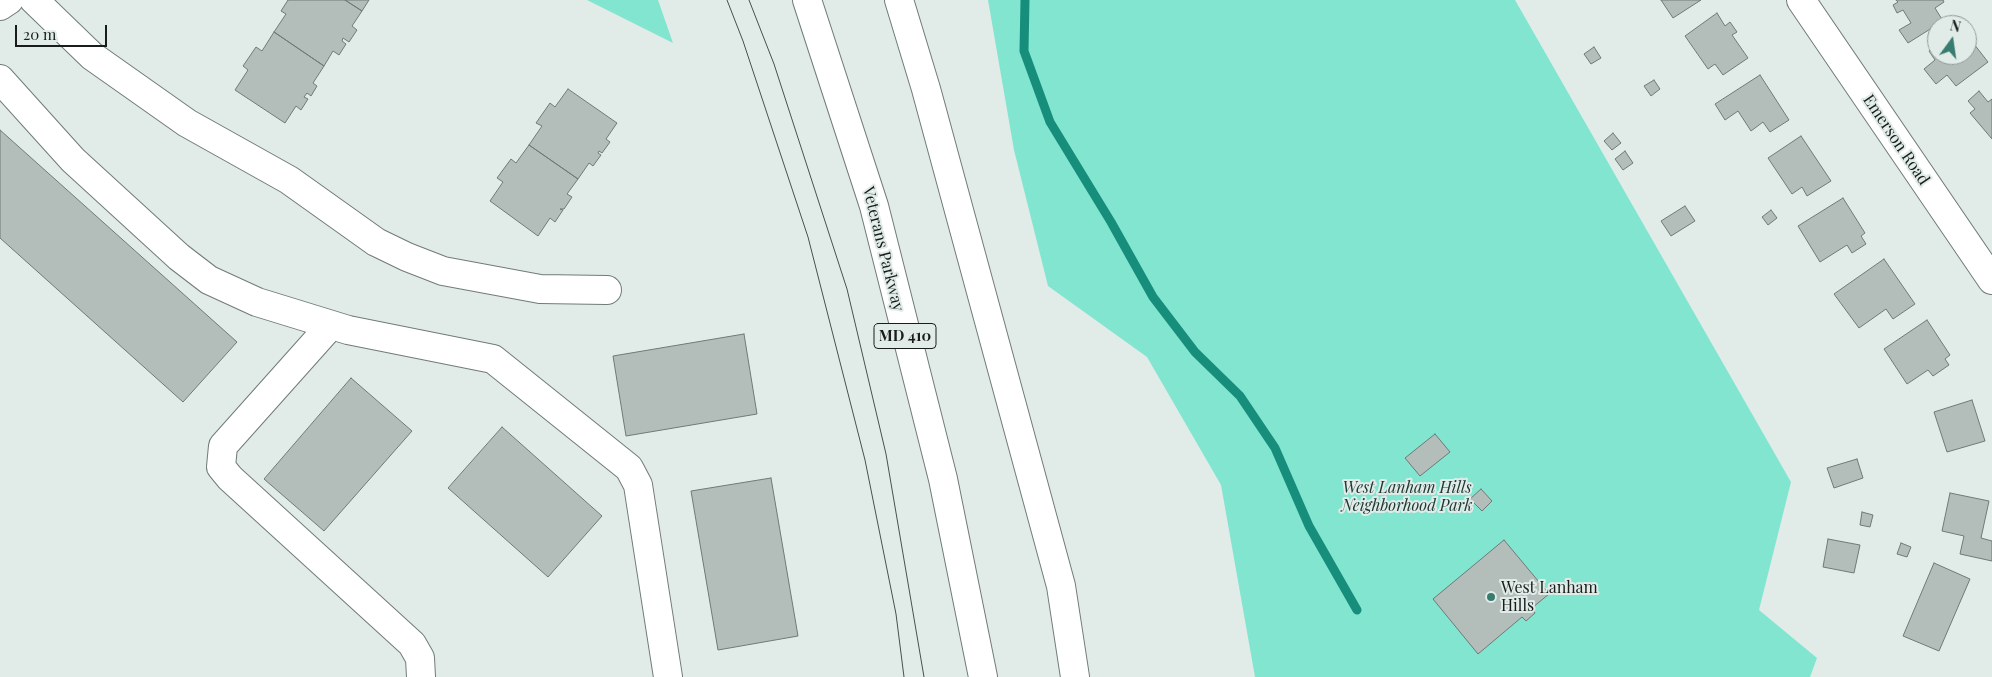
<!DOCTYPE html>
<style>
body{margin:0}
#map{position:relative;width:1992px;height:677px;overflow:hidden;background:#e1ece9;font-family:"Playfair Display",serif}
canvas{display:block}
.north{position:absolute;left:1927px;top:15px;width:50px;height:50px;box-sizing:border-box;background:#e1ece9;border:1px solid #919997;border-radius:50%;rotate:14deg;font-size:14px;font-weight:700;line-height:20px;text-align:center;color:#181c1b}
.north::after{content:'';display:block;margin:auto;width:18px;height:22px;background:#387c6f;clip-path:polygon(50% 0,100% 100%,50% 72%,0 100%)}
.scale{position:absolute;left:15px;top:25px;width:92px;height:22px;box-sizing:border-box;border:2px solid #181c1b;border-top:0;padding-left:6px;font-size:15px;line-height:18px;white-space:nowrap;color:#181c1b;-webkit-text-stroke:4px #e1ece9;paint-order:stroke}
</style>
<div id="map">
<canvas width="1992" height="677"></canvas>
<div class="north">N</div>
<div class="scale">20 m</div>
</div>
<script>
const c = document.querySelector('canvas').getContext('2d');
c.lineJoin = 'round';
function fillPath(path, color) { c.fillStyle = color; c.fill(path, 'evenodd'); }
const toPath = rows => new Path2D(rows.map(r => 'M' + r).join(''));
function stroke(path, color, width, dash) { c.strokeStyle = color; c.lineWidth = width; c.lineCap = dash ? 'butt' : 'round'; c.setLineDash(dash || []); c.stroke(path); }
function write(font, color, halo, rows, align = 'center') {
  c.font = font + ' "Playfair Display",serif'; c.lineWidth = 4; c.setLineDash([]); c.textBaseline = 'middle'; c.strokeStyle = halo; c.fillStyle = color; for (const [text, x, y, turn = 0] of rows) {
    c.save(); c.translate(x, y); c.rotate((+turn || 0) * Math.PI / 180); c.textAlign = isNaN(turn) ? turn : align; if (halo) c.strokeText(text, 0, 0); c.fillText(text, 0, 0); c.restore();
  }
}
fillPath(toPath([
 [587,0,658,0,673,43],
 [988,0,1515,0,1791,482,1759,610,1817,658,1810,677,1255,677,1221,485,1147,357,1048,286,1014,150]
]), '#82e5d0');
stroke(toPath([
 [1025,0,1024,51,1050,122,1111,222,1153,297,1195,352,1240,396,1275,448,1309,526,1357,610]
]), '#178e7c', 9);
const building = toPath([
 [288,0,345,0,362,11,352,26,357,30,349,42,343,38,342,41,346,44,339,55,333,51,324,66,274,32,286,14,281,11,288,0],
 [345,0,369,0,362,11,345,0],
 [1661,0,1701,0,1673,18,1661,0],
 [1896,0,1943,0,1944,2,1935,8,1943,21,1908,43,1899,30,1911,23,1903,10,1897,13,1893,5,1898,2,1896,0],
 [1717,13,1725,26,1730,22,1737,32,1732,35,1748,58,1723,75,1715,64,1708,69,1685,36,1717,13],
 [274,32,324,66,313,83,317,86,311,96,307,93,304,97,308,99,301,110,296,106,285,123,235,90,248,70,243,66,256,47,262,51,274,32],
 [1937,34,1937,55,1967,55,1967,35,1988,62,1956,86,1947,75,1936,84,1924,69,1935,60,1929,51,1934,47,1929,40,1937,34],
 [1594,47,1601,58,1591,64,1584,54,1594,47],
 [1760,75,1789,120,1770,132,1763,122,1751,131,1738,111,1725,120,1715,104,1760,75],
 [1654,80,1660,89,1651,96,1644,86,1654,80],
 [568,89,617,123,606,139,610,142,602,153,599,151,598,153,601,155,593,166,589,163,578,179,529,145,542,126,536,123,550,103,555,107,568,89],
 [1979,91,1988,102,1992,99,1992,139,1970,113,1975,109,1968,101,1979,91],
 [0,130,237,342,183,402,0,238,0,130],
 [1613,133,1621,143,1612,150,1604,141,1613,133],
 [1801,136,1831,181,1807,196,1802,187,1792,194,1768,158,1801,136],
 [529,145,578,179,567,194,572,197,564,209,560,209,563,210,555,222,550,218,538,236,490,201,503,182,497,178,511,159,516,163,529,145],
 [1625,151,1633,163,1623,170,1615,159,1625,151],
 [1843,198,1865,233,1861,236,1866,244,1852,253,1847,245,1820,262,1798,226,1843,198],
 [1685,206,1695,221,1671,236,1661,221,1685,206],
 [1771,210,1777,218,1768,225,1762,217,1771,210],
 [1884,259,1915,304,1893,319,1886,309,1859,328,1834,294,1884,259],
 [1927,320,1950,355,1945,359,1949,365,1933,376,1928,370,1907,384,1884,349,1927,320],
 [744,334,757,414,626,436,613,356,744,334],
 [351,378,412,431,324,531,264,479,351,378],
 [1972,400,1985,441,1947,452,1934,412,1972,400],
 [502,427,602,516,548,577,448,488,502,427],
 [1435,434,1450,452,1420,476,1405,458,1435,434],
 [1857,459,1863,478,1834,488,1827,468,1857,459],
 [771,478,798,636,718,650,691,491,771,478],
 [1481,489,1492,501,1482,511,1470,499,1481,489],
 [1950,493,1989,501,1981,538,1992,541,1992,561,1960,554,1964,536,1942,531,1950,493],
 [1862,512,1873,515,1870,527,1860,525,1862,512],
 [1828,539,1860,545,1854,573,1823,567,1828,539],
 [1504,540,1549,594,1532,608,1535,613,1526,621,1522,617,1478,654,1433,599,1504,540],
 [1901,543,1911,547,1907,557,1897,554,1901,543],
 [1934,563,1970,579,1939,651,1903,636,1934,563]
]);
fillPath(building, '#b3bebb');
stroke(building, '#6f7a77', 1);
const street = toPath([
 [34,0,92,56,187,123,289,180,376,242,407,257,443,271,540,289,607,290],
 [1801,0,1992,280],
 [0,6,9,0],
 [0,79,73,160,179,257,209,280,257,302,348,330,493,359,629,468,638,485,668,677],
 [331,325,223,446,221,467,230,478,412,644,420,658,421,677]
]);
const primary = toPath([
 [807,0,874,206,943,479,983,677],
 [899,0,926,89,1061,586,1075,677]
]);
stroke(street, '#717b78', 30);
stroke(primary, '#717b78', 30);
stroke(street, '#fff', 28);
stroke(primary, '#fff', 28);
stroke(toPath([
 [727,0,743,41,808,237,865,460,896,614,904,677],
 [749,0,774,64,847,289,886,454,924,677]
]), '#494f4d', 1);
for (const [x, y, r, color] of [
 [1491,597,5,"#387c6f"]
]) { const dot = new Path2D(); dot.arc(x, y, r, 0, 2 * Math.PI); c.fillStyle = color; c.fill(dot); stroke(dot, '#e1ece9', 2); }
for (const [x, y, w] of [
 [905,336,62]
]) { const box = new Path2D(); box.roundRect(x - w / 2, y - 12.5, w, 25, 4); c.fillStyle = '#e1ece9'; c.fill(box); stroke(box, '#181c1b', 1); }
write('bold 15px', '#181c1b', null, [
 ["MD 410",905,336]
]);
write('16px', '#181c1b', '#e1ece9', [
 ["Emerson Road",1896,140,56],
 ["Veterans Parkway",883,249,76]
]);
write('italic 16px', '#203833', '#e1ece9', [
 ["West Lanham Hills",1407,488],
 ["Neighborhood Park",1407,506]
]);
write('16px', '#181c1b', '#e1ece9', [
 ["West Lanham",1501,588],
 ["Hills",1501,606]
], 'left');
</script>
